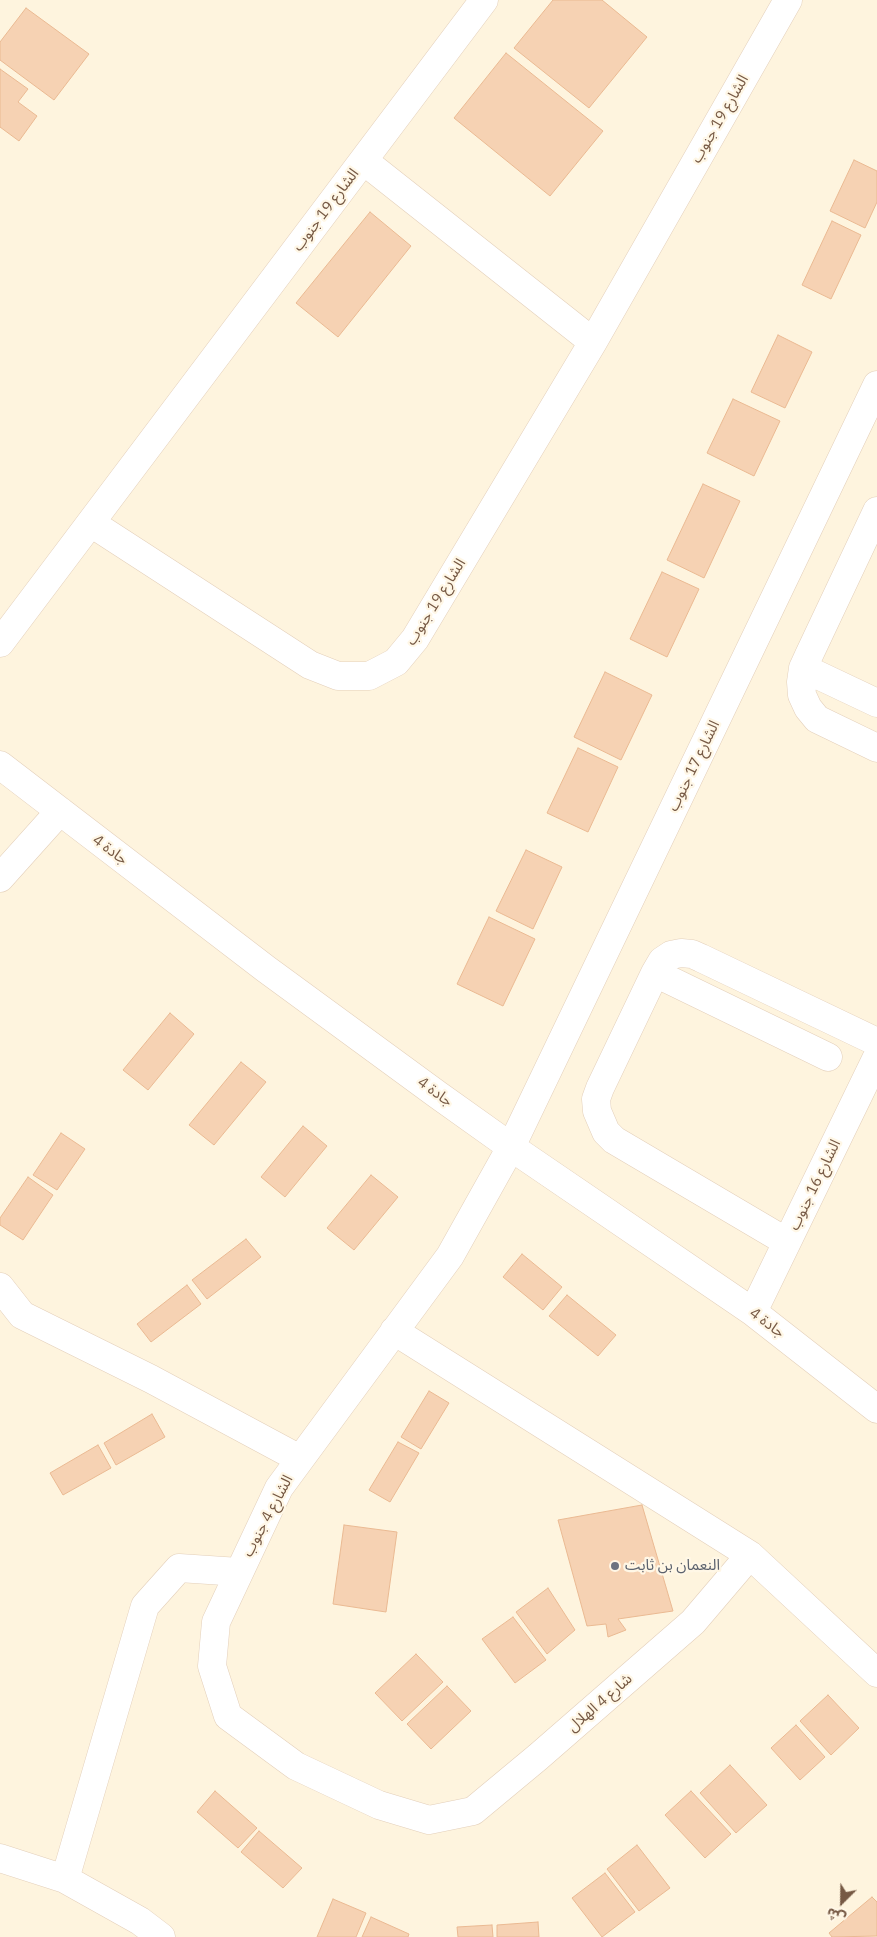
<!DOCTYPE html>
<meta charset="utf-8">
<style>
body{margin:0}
#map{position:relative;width:877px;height:1937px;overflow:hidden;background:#fef4de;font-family:"IBM Plex Sans","Noto Sans Arabic",sans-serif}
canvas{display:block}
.north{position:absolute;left:817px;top:1877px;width:50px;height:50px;-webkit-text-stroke:4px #fff7e6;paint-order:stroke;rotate:203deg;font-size:14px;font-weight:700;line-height:20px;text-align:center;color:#765944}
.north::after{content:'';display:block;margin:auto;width:18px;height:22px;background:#765944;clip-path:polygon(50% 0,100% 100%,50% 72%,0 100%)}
</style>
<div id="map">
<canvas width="877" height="1937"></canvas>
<div class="north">ش</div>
</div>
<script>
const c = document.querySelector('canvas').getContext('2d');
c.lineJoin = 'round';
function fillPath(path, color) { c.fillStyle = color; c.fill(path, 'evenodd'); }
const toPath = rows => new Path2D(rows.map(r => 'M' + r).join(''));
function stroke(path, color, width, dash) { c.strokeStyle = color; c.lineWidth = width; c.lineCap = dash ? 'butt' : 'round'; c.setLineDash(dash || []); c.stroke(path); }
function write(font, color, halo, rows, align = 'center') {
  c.font = font + ' "IBM Plex Sans","Noto Sans Arabic",sans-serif'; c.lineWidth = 4.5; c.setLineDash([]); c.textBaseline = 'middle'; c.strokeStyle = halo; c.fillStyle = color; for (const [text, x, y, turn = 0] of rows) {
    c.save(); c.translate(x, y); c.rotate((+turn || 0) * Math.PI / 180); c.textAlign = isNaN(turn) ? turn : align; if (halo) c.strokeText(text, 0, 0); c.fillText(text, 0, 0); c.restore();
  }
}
const building = toPath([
 [553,0,602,0,647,37,589,108,514,48,553,0],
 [26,8,89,54,54,100,0,60,0,42,26,8],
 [506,53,603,131,550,196,454,118,506,53],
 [0,69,28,89,18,102,37,116,19,141,0,127,0,69],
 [854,160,877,171,877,202,865,228,830,211,854,160],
 [370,212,411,246,338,337,296,303,370,212],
 [832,221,861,235,831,299,802,285,832,221],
 [778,335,812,352,785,408,751,392,778,335],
 [733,399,780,421,754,476,707,453,733,399],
 [703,484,740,501,704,578,667,560,703,484],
 [662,572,699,589,667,657,630,639,662,572],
 [605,672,652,695,621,760,574,737,605,672],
 [578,748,618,767,588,832,547,813,578,748],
 [526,850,562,867,533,929,496,911,526,850],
 [489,917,535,939,503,1006,457,984,489,917],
 [170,1013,194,1034,148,1090,123,1070,170,1013],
 [241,1062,266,1082,214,1145,189,1125,241,1062],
 [303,1126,327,1146,285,1197,261,1177,303,1126],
 [61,1133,85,1149,57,1190,33,1175,61,1133],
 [371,1175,398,1197,354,1250,327,1228,371,1175],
 [28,1177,53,1195,23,1240,0,1225,0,1218,28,1177],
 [246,1239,261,1257,207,1299,192,1280,246,1239],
 [522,1254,562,1287,543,1310,503,1277,522,1254],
 [187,1285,201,1304,151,1342,137,1324,187,1285],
 [567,1295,616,1335,598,1356,549,1316,567,1295],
 [429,1391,449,1403,421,1449,401,1437,429,1391],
 [152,1414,165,1437,116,1465,104,1443,152,1414],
 [398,1442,419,1453,390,1502,369,1490,398,1442],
 [98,1445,111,1468,63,1495,50,1473,98,1445],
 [642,1505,673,1611,618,1619,626,1630,608,1637,606,1624,587,1626,558,1520,642,1505],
 [344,1525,397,1532,386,1612,333,1604,344,1525],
 [548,1588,575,1630,547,1654,516,1612,548,1588],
 [513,1617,546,1660,515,1683,482,1639,513,1617],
 [416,1654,443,1682,402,1721,375,1693,416,1654],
 [447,1686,471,1711,431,1749,407,1724,447,1686],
 [828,1695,859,1728,831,1755,800,1721,828,1695],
 [796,1725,825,1757,800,1780,771,1748,796,1725],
 [730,1765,767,1805,736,1833,700,1793,730,1765],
 [215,1791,257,1828,238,1848,197,1812,215,1791],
 [691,1791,731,1834,705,1858,665,1815,691,1791],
 [259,1831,302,1868,283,1888,241,1852,259,1831],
 [637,1845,670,1888,639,1911,607,1869,637,1845],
 [605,1873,635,1912,602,1937,572,1898,605,1873],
 [872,1897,877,1902,877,1936,832,1937,829,1933,872,1897],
 [333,1899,366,1913,356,1937,317,1937,333,1899],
 [371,1917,409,1934,408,1937,362,1937,371,1917],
 [538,1922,539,1937,497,1937,497,1925,538,1922],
 [492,1925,493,1937,458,1937,457,1927,492,1925]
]);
fillPath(building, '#f6d2b3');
stroke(building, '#eab992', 1);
const minor = toPath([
 [364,161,593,342],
 [877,511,809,655,803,668,801,682,802,695,808,708,817,719,877,748],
 [91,523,310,665,338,676,369,676,396,662,415,639,593,342,788,0],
 [0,643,484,0],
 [803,668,877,703],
 [0,765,266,969,438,1095,511,1147,753,1312,877,1409],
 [0,878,60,811],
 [655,973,828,1057],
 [787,1242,614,1140,606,1132,597,1111,596,1099,600,1088,655,973,662,961,671,955,681,953,692,954,701,958,877,1042],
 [0,1287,22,1315,151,1379,300,1459],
 [753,1312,877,1057],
 [394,1331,750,1555,877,1673],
 [750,1555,693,1622,538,1757,473,1811,429,1820,379,1805,296,1766,228,1716,212,1666,216,1622,279,1488,450,1256,511,1147,877,385],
 [0,1858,65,1879,140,1921,161,1937],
 [65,1879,145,1606,179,1568,239,1572]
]);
stroke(minor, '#e3cfba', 29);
stroke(minor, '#fff', 28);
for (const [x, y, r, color] of [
 [615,1566,5,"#6b7280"]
]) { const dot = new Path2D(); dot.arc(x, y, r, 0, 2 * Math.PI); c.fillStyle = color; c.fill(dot); stroke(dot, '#fff7e6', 2); }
write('15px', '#765944', '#fff7e6', [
 ["الشارع 19 جنوب",720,119,-60],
 ["الشارع 19 جنوب",326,210,-53],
 ["الشارع 19 جنوب",436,602,-58],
 ["الشارع 17 جنوب",694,766,-64],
 ["جادة 4",110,850,37],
 ["جادة 4",435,1092,36],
 ["الشارع 16 جنوب",815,1185,-64],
 ["جادة 4",767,1323,37],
 ["الشارع 4 جنوب",268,1516,-62],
 ["شارع 4 الهلال",600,1703,-41]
]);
write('15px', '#5b616d', '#fff7e6', [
 ["النعمان بن ثابت",625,1566]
], 'left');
</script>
